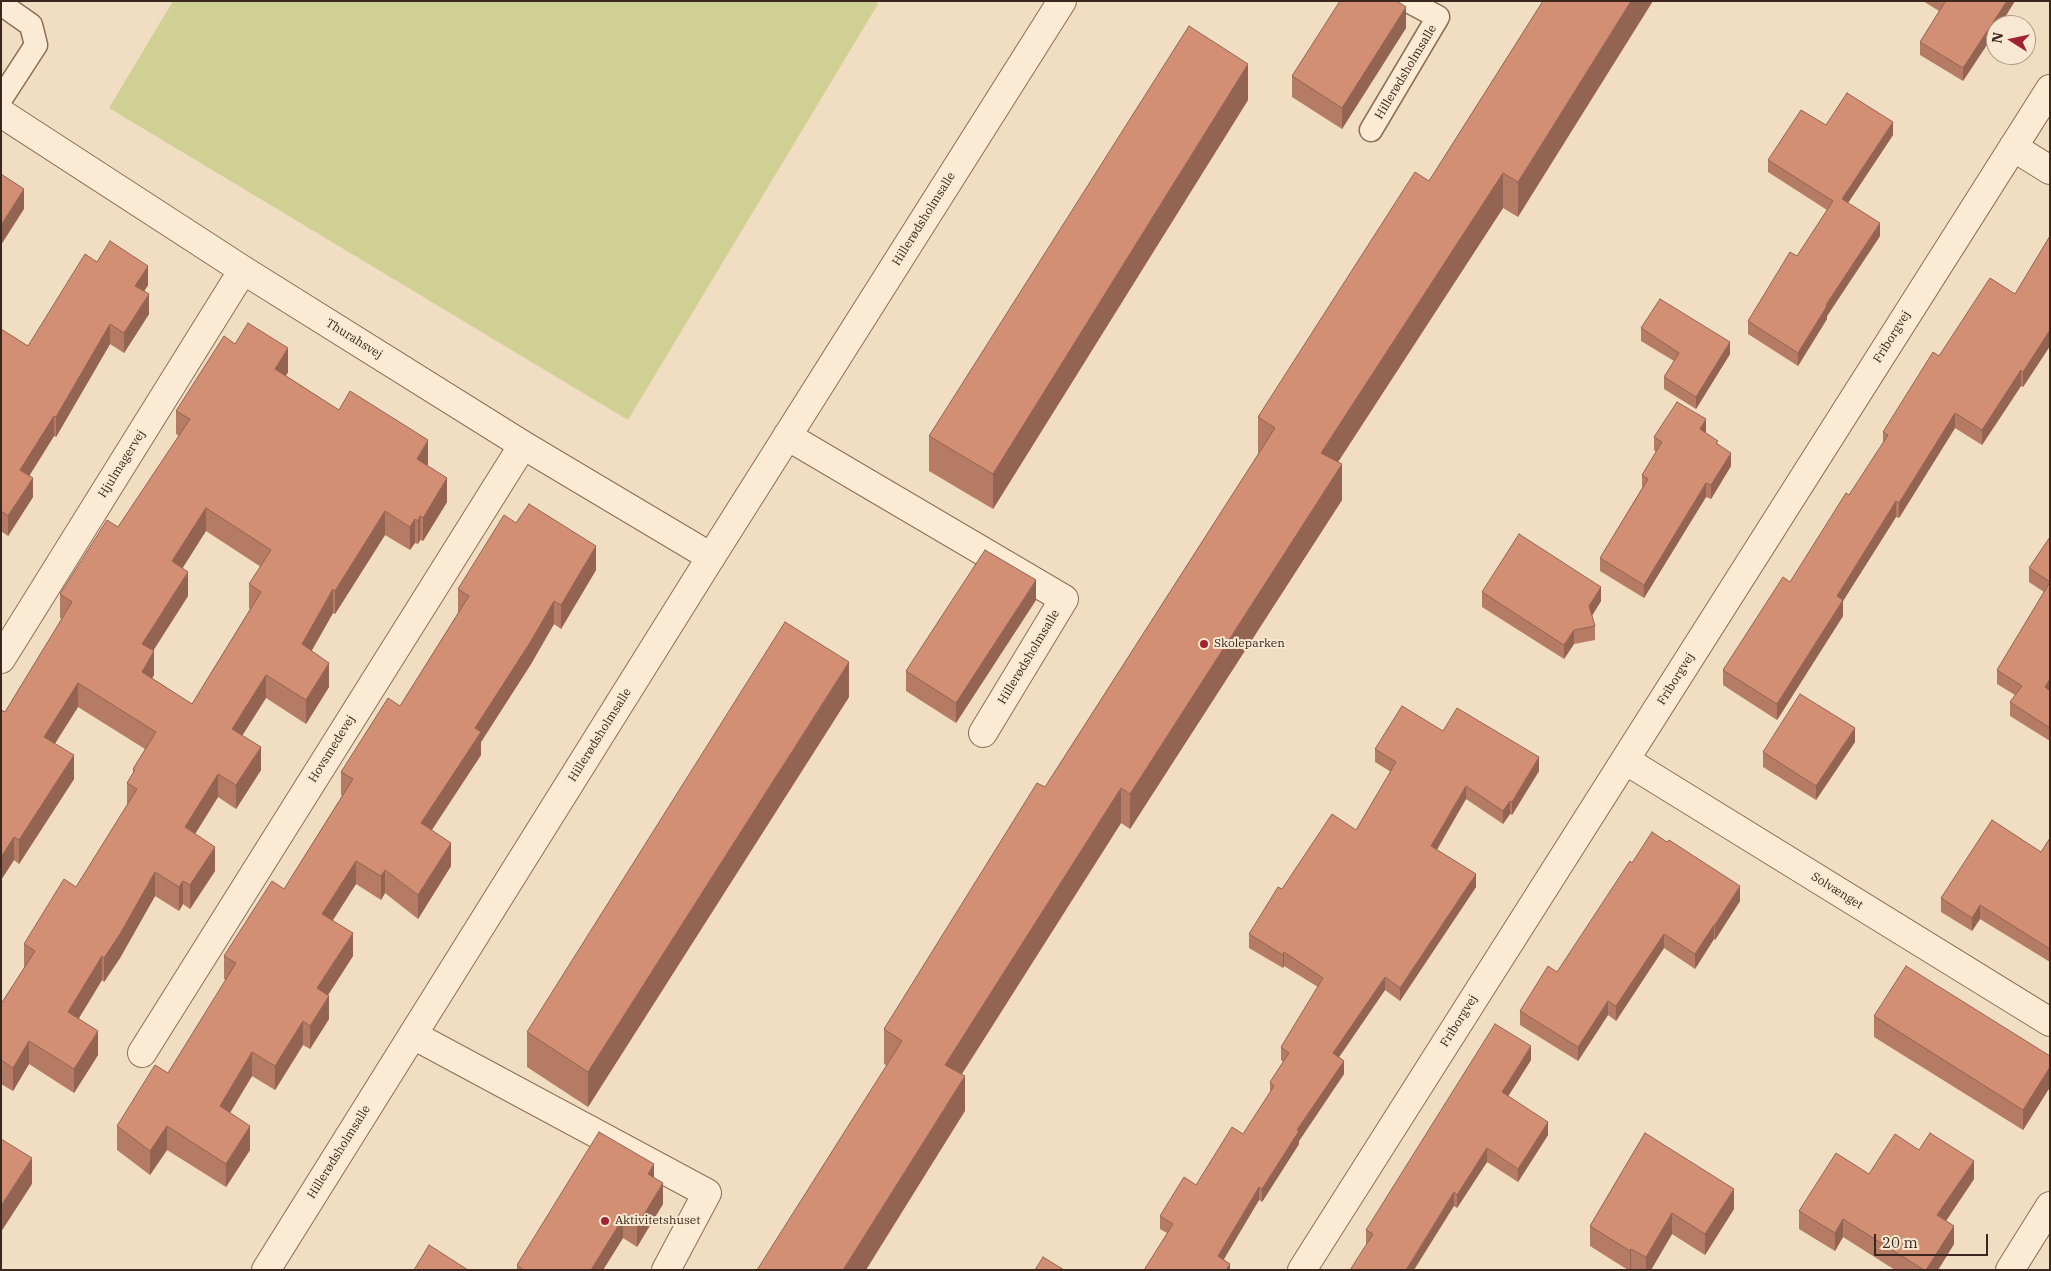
<!DOCTYPE html>
<meta charset="utf-8">
<style>
body{margin:0}
#map{position:relative;width:2051px;height:1271px;overflow:hidden;background:#f1ddc1;font-family:"IBM Plex Serif",serif}
canvas{display:block}
.frame{position:absolute;inset:0;border:2px solid #3b271d;pointer-events:none}
.north{position:absolute;left:1986px;top:15px;width:50px;height:50px;box-sizing:border-box;background:#f8e8d1;border:1px solid #ac9b89;border-radius:50%;rotate:280deg;font-size:14px;font-weight:700;line-height:20px;text-align:center;color:#3b271d}
.north::after{content:'';display:block;margin:auto;width:18px;height:22px;background:#a02333;clip-path:polygon(50% 0,100% 100%,50% 72%,0 100%)}
.scale{position:absolute;left:1874px;top:1234px;width:114px;height:22px;box-sizing:border-box;border:2px solid #3b271d;border-top:0;padding-left:6px;font-size:15px;line-height:18px;white-space:nowrap;color:#3b271d;-webkit-text-stroke:4px #f8e8d1;paint-order:stroke}
</style>
<div id="map">
<canvas width="2051" height="1271"></canvas>
<div class="frame"></div>
<div class="north">N</div>
<div class="scale">20 m</div>
</div>
<script>
const c = document.querySelector('canvas').getContext('2d');
c.lineJoin = 'round';
function fillPath(path, color) { c.fillStyle = color; c.fill(path, 'evenodd'); }
const toPath = rows => new Path2D(rows.map(r => 'M' + r).join(''));
function stroke(path, color, width, dash) { c.strokeStyle = color; c.lineWidth = width; c.lineCap = dash ? 'butt' : 'round'; c.setLineDash(dash || []); c.stroke(path); }
function write(font, color, halo, rows, align = 'center') {
  c.font = font + ' "IBM Plex Serif",serif'; c.lineWidth = 4; c.setLineDash([]); c.textBaseline = 'middle'; c.strokeStyle = halo; c.fillStyle = color; for (const [text, x, y, turn = 0] of rows) {
    c.save(); c.translate(x, y); c.rotate((+turn || 0) * Math.PI / 180); c.textAlign = isNaN(turn) ? turn : align; if (halo) c.strokeText(text, 0, 0); c.fillText(text, 0, 0); c.restore();
  }
}
fillPath(toPath([
 [173,1,875,1,878,4,628,420,109,108]
]), '#d0d094');
const service = toPath([
 [1,4,31,25,36,45,1,99],
 [1371,130,1438,17,1408,1]
]);
const minor = toPath([
 [1,113,243,270,523,445,711,557],
 [2013,147,2050,170],
 [787,436,1064,599,983,733],
 [1,659,243,270],
 [1625,760,2050,1022],
 [413,1035,707,1193,666,1270],
 [142,1053,523,445],
 [1302,1270,2050,89]
]);
const tertiary = toPath([
 [266,1270,711,557,1062,1],
 [2010,1270,2050,1206]
]);
stroke(service, '#8c6d57', 25);
stroke(minor, '#8c6d57', 30);
stroke(tertiary, '#8c6d57', 30);
stroke(service, '#fbebd5', 22);
stroke(minor, '#fbebd5', 28);
stroke(tertiary, '#fbebd5', 28);
fillPath(toPath([
 [1543,1,1518,217,1503,208,1338,462,1342,500,1130,829,1121,823,962,1074,965,1111,884,1064,884,1029,1045,787,1259,453,1258,453,1258,417,1429,181],
 [1923,1,2015,1,2000,25,1996,25,1996,31,1963,81,1920,55,1920,42,1939,11],
 [1406,28,1342,129,1292,97,1292,76],
 [1248,100,993,509,929,471,929,436],
 [1826,125,1893,135,1848,203,1880,236,1827,316,1827,319,1798,366,1748,334,1748,321,1797,256,1827,210,1768,172,1768,160],
 [2050,236,2050,346,2023,387,2021,386,1982,445,1955,428,1899,518,1896,517,1843,601,1843,616,1777,720,1723,685,1723,670,1790,582,1849,495,1883,444,1883,432,1939,356,2015,294],
 [97,262,148,285,144,291,149,314,124,353,110,344,56,437,54,436,30,475,33,497,8,536,1,531,1,329,28,346],
 [1641,328,1730,354,1696,409,1664,389,1664,377,1674,361,1641,341],
 [235,344,288,372,286,376,339,410,428,464,427,466,447,502,423,541,420,540,418,544,415,543,410,550,385,535,335,614,333,613,311,651,329,687,306,724,266,698,242,735,261,770,236,809,218,797,195,834,215,871,190,909,183,904,179,911,155,896,120,958,104,982,102,980,79,1018,98,1055,74,1093,29,1064,13,1091,1,1084,1,1004,24,968,24,944,76,887,127,806,127,783,133,773,133,769,145,749,78,707,55,744,74,779,19,864,14,860,1,880,1,710,5,712,62,619,60,618,60,594,118,527,179,436,176,434,176,411],
 [206,531,261,567,249,584,249,608,250,609,192,704,152,678,154,675,153,651,188,596,182,568],
 [1706,433,1718,444,1731,466,1711,499,1706,497,1644,598,1600,571,1600,558,1642,488,1642,475,1656,452,1654,450,1654,437],
 [516,523,596,570,561,629,554,624,531,664,481,742,481,755,432,830,451,866,418,919,385,893,381,900,356,884,333,920,353,956,328,995,329,1019,310,1049,303,1045,275,1090,252,1076,230,1113,250,1150,226,1187,167,1150,150,1175,117,1150,117,1126,168,1073,226,980,224,979,224,956,284,889,342,796,341,795,341,772,400,706,458,613,458,589],
 [2050,537,2050,741,2010,716,2010,702,2015,695,1997,684,1997,670,2044,592,2029,582,2029,568],
 [1482,592,1601,601,1592,616,1595,626,1595,640,1574,644,1564,659,1482,607],
 [1036,600,956,723,906,691,906,671],
 [849,697,588,1107,527,1067,527,1032],
 [1443,731,1539,771,1512,815,1510,814,1503,824,1466,799,1437,850,1476,887,1400,1001,1385,990,1339,1057,1344,1074,1299,1141,1299,1144,1262,1202,1259,1200,1224,1259,1230,1270,1160,1229,1160,1216,1196,1185,1243,1134,1270,1093,1270,1082,1283,1062,1281,1060,1281,1047,1318,987,1284,966,1283,968,1249,948,1249,934,1282,889,1356,830,1391,772,1375,762,1375,749],
 [1855,742,1816,800,1763,767,1763,752],
 [2050,838,2050,962,1980,919,1972,931,1941,912,1941,898,2041,852],
 [1632,863,1740,901,1715,940,1714,939,1695,969,1664,948,1616,1021,1608,1015,1578,1061,1520,1025,1520,1011,1557,972],
 [1874,1016,2050,1056,2050,1087,2023,1130,1874,1037],
 [1531,1060,1508,1096,1548,1135,1518,1182,1487,1162,1457,1208,1454,1206,1366,1244,1366,1230],
 [1645,1133,1734,1209,1705,1255,1672,1234,1651,1270,1628,1270,1590,1246,1590,1226],
 [1919,1150,1974,1179,1946,1221,1954,1244,1938,1270,1895,1270,1843,1237,1835,1251,1799,1229,1799,1211,1869,1174],
 [654,1178,663,1204,637,1247,623,1238,603,1270,524,1270],
 [517,1265,524,1270,517,1270]
]), '#b57b64');
fillPath(toPath([
 [1631,1,1653,1,1518,217,1518,182],
 [2007,1,2015,1,2000,25,1996,25,1996,31,1963,81,1963,68],
 [1406,7,1406,28,1342,129,1342,108],
 [1248,64,1248,100,993,509,993,474],
 [1893,122,1893,135,1842,212,1842,199],
 [1503,173,1503,208,1321,488,1321,453],
 [24,189,24,209,1,245,1,225],
 [1880,223,1880,236,1827,316,1827,319,1798,366,1798,353,1826,305],
 [148,266,148,285,135,306,135,286],
 [149,294,149,314,124,353,124,333],
 [110,324,110,344,56,437,56,417],
 [2050,330,2050,346,2023,387,2023,372],
 [1730,342,1730,354,1696,409,1696,397],
 [288,348,288,372,275,392,275,369],
 [2021,370,2021,386,1982,445,1982,430],
 [1955,413,1955,428,1899,518,1899,503],
 [54,416,54,436,20,490,20,470],
 [1706,419,1706,433,1700,443,1700,429],
 [428,440,428,464,417,483,417,459],
 [1731,453,1731,466,1711,499,1711,485],
 [1342,464,1342,500,1130,829,1130,794],
 [33,478,33,497,8,536,8,516],
 [447,478,447,502,423,541,423,518],
 [1706,483,1706,497,1644,598,1644,585],
 [1896,501,1896,517,1843,601,1843,616,1777,720,1777,704,1837,596],
 [206,508,206,531,172,585,172,561],
 [385,511,385,535,335,614,335,591],
 [420,516,420,540,418,544,418,521],
 [415,519,415,543,410,550,410,527],
 [596,546,596,570,561,629,561,605],
 [188,572,188,596,142,668,142,644],
 [1036,580,1036,600,956,723,956,703],
 [1601,587,1601,601,1589,620,1589,606],
 [333,589,333,613,302,668,302,644],
 [554,601,554,624,531,664,481,742,481,755,421,846,421,823,475,728],
 [1574,630,1574,644,1564,659,1564,645],
 [154,651,154,675,142,696,142,672],
 [849,662,849,697,588,1107,588,1072],
 [329,663,329,687,306,724,306,700],
 [266,675,266,698,232,752,232,729],
 [2050,679,2050,692,2045,687],
 [78,683,78,707,44,760,44,737],
 [1855,728,1855,742,1816,800,1816,786],
 [261,747,261,770,236,809,236,785],
 [74,755,74,779,19,864,19,840],
 [1539,757,1539,771,1512,815,1512,802],
 [218,774,218,797,185,850,185,827],
 [1466,786,1466,799,1431,859,1431,846],
 [1121,788,1121,823,945,1100,945,1065],
 [1510,801,1510,814,1503,824,1503,811],
 [14,837,14,860,1,880,1,857],
 [451,843,451,866,418,919,418,895],
 [215,847,215,871,190,909,190,885],
 [356,861,356,884,322,937,322,914],
 [385,870,385,893,381,900,381,876],
 [155,872,155,896,120,958,104,982,104,958],
 [1476,874,1476,887,1400,1001,1400,988],
 [183,881,183,904,179,911,179,887],
 [1740,886,1740,901,1715,940,1715,925],
 [1980,905,1980,919,1972,931,1972,918],
 [1714,925,1714,939,1695,969,1695,954],
 [353,933,353,956,317,1012,317,988],
 [1664,934,1664,948,1616,1021,1616,1006],
 [1284,952,1284,966,1283,968,1283,955],
 [102,956,102,980,68,1036,68,1012],
 [1385,977,1385,990,1333,1066,1333,1053],
 [329,996,329,1019,310,1049,310,1026],
 [1608,1001,1608,1015,1578,1061,1578,1047],
 [303,1021,303,1045,275,1090,275,1066],
 [98,1031,98,1055,74,1093,74,1069],
 [29,1041,29,1064,13,1091,13,1068],
 [1531,1046,1531,1060,1502,1106,1502,1092],
 [252,1052,252,1076,220,1129,220,1106],
 [1344,1061,1344,1074,1299,1141,1299,1144,1262,1202,1262,1189,1297,1130],
 [2050,1067,2050,1087,2023,1130,2023,1110],
 [965,1076,965,1111,866,1270,843,1270],
 [1548,1122,1548,1135,1518,1182,1518,1169],
 [167,1126,167,1150,150,1175,150,1151],
 [250,1126,250,1150,226,1187,226,1164],
 [1487,1148,1487,1162,1457,1208,1457,1195],
 [32,1158,32,1184,1,1232,1,1206],
 [1974,1161,1974,1179,1937,1234,1937,1215],
 [654,1164,654,1184,648,1174],
 [663,1183,663,1204,637,1247,637,1226],
 [1259,1187,1259,1200,1218,1269,1218,1256],
 [1734,1189,1734,1209,1705,1255,1705,1234],
 [1454,1192,1454,1206,1414,1270,1406,1270],
 [1672,1213,1672,1234,1651,1270,1646,1270,1646,1257],
 [623,1218,623,1238,603,1270,591,1270],
 [1843,1219,1843,1237,1835,1251,1835,1233],
 [1954,1226,1954,1244,1938,1270,1926,1270],
 [1631,1249,1631,1270,1630,1270,1630,1251],
 [1230,1264,1230,1270,1226,1270]
]), '#936451');
const building = toPath([
 [1340,1,1397,1,1406,7,1342,108,1292,76,1340,1],
 [1543,1,1631,1,1518,182,1503,173,1321,453,1342,464,1130,794,1121,788,945,1065,965,1076,843,1270,757,1270,902,1041,884,1029,1037,783,1045,787,1275,428,1258,417,1415,172,1429,181,1543,1],
 [1944,1,2007,1,1963,68,1920,42,1945,2,1944,1],
 [1189,26,1248,64,993,474,929,436,1189,26],
 [1847,93,1893,122,1842,199,1880,223,1826,305,1827,306,1798,353,1748,321,1790,252,1797,256,1833,201,1768,160,1801,110,1826,125,1847,93],
 [1,174,24,189,1,225,1,174],
 [2050,236,2050,330,2023,372,2021,370,1982,430,1955,413,1899,503,1896,501,1837,596,1843,600,1777,704,1723,670,1783,577,1790,582,1846,493,1849,495,1888,435,1883,432,1933,352,1939,356,1990,278,2015,294,2050,236],
 [110,241,148,266,135,286,149,294,124,333,110,324,56,417,54,416,20,470,33,478,8,516,1,511,1,329,28,346,85,254,97,262,110,241],
 [1660,299,1730,342,1696,397,1664,377,1679,353,1641,328,1660,299],
 [248,323,288,348,275,369,339,410,350,391,428,440,417,459,447,478,423,518,420,516,418,521,415,519,410,527,385,511,335,591,333,589,302,644,329,663,306,700,266,675,232,729,261,747,236,785,218,774,185,827,215,847,190,885,183,881,179,887,155,872,120,934,104,958,102,956,68,1012,98,1031,74,1069,29,1041,13,1068,1,1060,1,1004,35,951,24,944,64,879,76,887,137,789,127,783,135,770,133,769,156,732,78,683,44,737,74,755,19,840,14,837,1,857,1,710,5,712,72,602,60,594,107,520,118,527,190,419,176,411,224,336,235,344,248,323],
 [206,508,271,550,249,584,261,592,192,704,142,672,154,651,142,644,188,572,172,561,206,508],
 [1677,402,1706,419,1700,429,1718,441,1716,443,1731,453,1711,485,1706,483,1644,585,1600,558,1648,479,1642,475,1662,442,1654,437,1677,402],
 [529,504,596,546,561,605,554,601,531,641,475,728,481,732,421,823,451,843,418,895,385,870,381,876,356,861,322,914,353,933,317,988,329,996,310,1026,303,1021,275,1066,252,1052,220,1106,250,1126,226,1164,167,1126,150,1151,117,1126,155,1065,168,1073,236,963,224,956,272,881,284,889,353,779,341,772,388,698,400,706,469,596,458,589,504,515,516,523,529,504],
 [1519,534,1601,587,1589,606,1595,626,1574,630,1564,645,1482,592,1519,534],
 [2050,537,2050,679,2045,687,2050,691,2050,728,2010,702,2022,686,1997,670,2050,582,2029,568,2050,537],
 [985,550,1036,580,956,703,906,671,985,550],
 [785,622,849,662,588,1072,527,1032,785,622],
 [1800,694,1855,728,1816,786,1763,752,1800,694],
 [1402,706,1443,731,1457,708,1539,757,1512,802,1510,801,1503,811,1466,786,1431,846,1476,874,1400,988,1385,977,1333,1053,1344,1061,1297,1130,1299,1131,1262,1189,1259,1187,1218,1256,1230,1264,1226,1270,1144,1270,1173,1224,1160,1216,1184,1177,1196,1185,1232,1127,1243,1134,1274,1086,1270,1082,1289,1053,1281,1047,1323,978,1284,952,1283,955,1249,934,1278,887,1282,889,1332,814,1356,830,1396,762,1375,749,1402,706],
 [1992,820,2041,852,2050,838,2050,949,1980,905,1972,918,1941,898,1992,820],
 [1652,832,1667,842,1669,840,1740,886,1715,925,1714,925,1695,954,1664,934,1616,1006,1608,1001,1578,1047,1520,1011,1548,966,1557,972,1630,861,1632,863,1652,832],
 [1906,966,2050,1056,2050,1067,2023,1110,1874,1016,1906,966],
 [1495,1024,1531,1046,1502,1092,1548,1122,1518,1169,1487,1148,1457,1195,1454,1192,1406,1270,1350,1270,1373,1234,1366,1230,1495,1024],
 [599,1132,654,1164,648,1174,663,1183,637,1226,623,1218,591,1270,524,1270,517,1265,599,1132],
 [1645,1133,1734,1189,1705,1234,1672,1213,1646,1257,1631,1249,1630,1251,1590,1226,1645,1133],
 [1930,1133,1974,1161,1937,1215,1954,1226,1926,1270,1924,1270,1843,1219,1835,1233,1799,1211,1836,1153,1869,1174,1895,1134,1919,1150,1930,1133],
 [1,1139,32,1158,1,1206,1,1139],
 [429,1245,468,1270,414,1270,429,1245],
 [1043,1257,1064,1270,1035,1270,1043,1257]
]);
fillPath(building, '#d28f74');
stroke(building, '#936451', 1);
for (const [x, y, r, color] of [
 [1204,644,5,"#a02333"],
 [605,1221,5,"#a02333"]
]) { const dot = new Path2D(); dot.arc(x, y, r, 0, 2 * Math.PI); c.fillStyle = color; c.fill(dot); stroke(dot, '#f8e8d1', 2); }
write('12px', '#3b271d', '#f8e8d1', [
 ["Hillerødsholmsalle",1406,72,-59],
 ["Hillerødsholmsalle",924,219,-58],
 ["Friborgvej",1892,337,-58],
 ["Thurahsvej",354,339,32],
 ["Hjulmagervej",122,464,-58],
 ["Hillerødsholmsalle",1029,657,-59],
 ["Friborgvej",1676,679,-58],
 ["Hillerødsholmsalle",600,735,-58],
 ["Hovsmedevej",332,749,-58],
 ["Solvænget",1837,891,32],
 ["Friborgvej",1459,1021,-58],
 ["Hillerødsholmsalle",339,1152,-58]
]);
write('12px', '#3b271d', '#f8e8d1', [
 ["Skoleparken",1214,644],
 ["Aktivitetshuset",615,1221]
], 'left');
</script>
